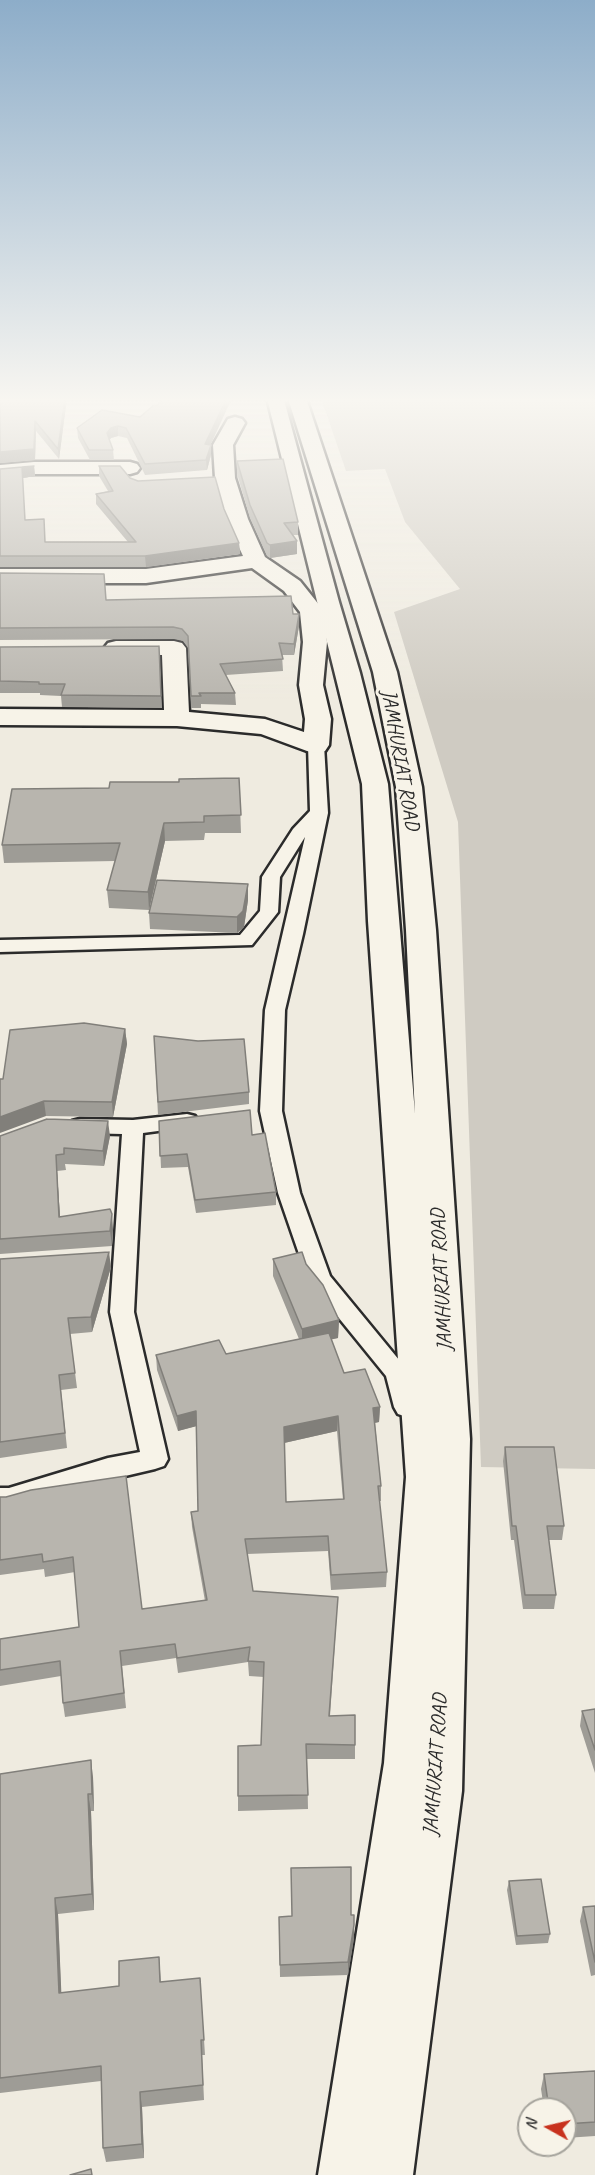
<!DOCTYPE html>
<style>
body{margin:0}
#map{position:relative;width:595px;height:2175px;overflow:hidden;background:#efebe0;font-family:Caveat,sans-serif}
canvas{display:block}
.north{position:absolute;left:517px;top:2097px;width:60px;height:60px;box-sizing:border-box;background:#f7f3e8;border:2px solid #a5a39c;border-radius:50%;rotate:278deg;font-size:16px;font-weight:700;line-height:24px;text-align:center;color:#2b2b2b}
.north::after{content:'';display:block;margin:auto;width:21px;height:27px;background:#c8321e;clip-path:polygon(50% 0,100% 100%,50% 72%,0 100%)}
</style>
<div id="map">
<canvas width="595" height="2175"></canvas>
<div class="north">N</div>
</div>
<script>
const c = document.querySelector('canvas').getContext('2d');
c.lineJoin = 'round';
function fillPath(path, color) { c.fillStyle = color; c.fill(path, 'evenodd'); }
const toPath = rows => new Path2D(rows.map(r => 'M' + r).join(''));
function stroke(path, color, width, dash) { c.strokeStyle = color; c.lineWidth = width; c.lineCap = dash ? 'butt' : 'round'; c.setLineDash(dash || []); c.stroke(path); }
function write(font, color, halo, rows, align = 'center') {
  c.font = font + ' Caveat,sans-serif'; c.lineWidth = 6; c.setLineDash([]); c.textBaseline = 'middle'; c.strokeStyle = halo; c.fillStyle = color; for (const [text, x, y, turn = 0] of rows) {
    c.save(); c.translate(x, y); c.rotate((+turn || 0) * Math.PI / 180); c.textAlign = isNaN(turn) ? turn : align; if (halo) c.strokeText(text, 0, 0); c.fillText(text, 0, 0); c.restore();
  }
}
fillPath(toPath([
 [321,398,595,398,595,1469,481,1467,458,822,394,612,460,589,405,522,385,469,346,471]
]), '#cfcbc2');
const lane = toPath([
 [316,740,324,745,328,813,303,934,285,1010,282,1111,300,1193,330,1276,409,1372,420,1407,416,1414,407,1417,398,1414,394,1407,386,1376,308,1280,278,1193,260,1111,265,1010,305,837,280,877,278,912,252,945,0,952,0,940,240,935,260,911,262,877,293,829,310,811,308,745,316,740],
 [187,1114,195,1116,198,1121,195,1126,143,1133,134,1312,168,1459,164,1466,155,1469,108,1480,9,1510,0,1510,0,1488,9,1488,108,1458,140,1452,110,1312,122,1134,80,1133,72,1131,69,1126,72,1121,80,1119,133,1120,187,1114]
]);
const street = toPath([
 [235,417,242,419,245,423,233,445,235,478,248,519,265,557,300,581,324,611,327,642,323,685,331,719,329,745,325,751,316,753,307,751,261,734,177,726,0,725,0,709,164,710,162,655,116,655,108,653,104,648,108,643,116,641,174,641,182,643,186,648,189,712,265,719,304,732,305,719,299,685,303,642,300,612,284,591,252,568,146,583,0,583,0,569,146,569,243,556,226,519,215,478,213,445,228,419,235,417],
 [34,462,130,462,137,464,140,468,137,472,130,474,34,474,0,477,0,465,34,462]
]);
const secondary = toPath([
 [267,398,283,398,284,400,339,602,360,673,388,784,415,1114,406,930,396,787,373,672,288,398,306,398,397,672,422,787,436,930,470,1439,462,1791,413,2175,318,2175,384,1763,406,1477,368,921,362,784,267,398]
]);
stroke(lane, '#2b2b2b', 5);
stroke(street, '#2b2b2b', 5);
stroke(secondary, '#2b2b2b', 5);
fillPath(lane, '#f7f3e8');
fillPath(street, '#f7f3e8');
fillPath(secondary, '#f7f3e8');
fillPath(toPath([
 [0,398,67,398,59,459,36,431,35,460,0,463],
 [102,410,211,445,211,455,207,470,145,475,127,438,118,436,111,438,109,440,113,450,114,460,90,460,78,438,77,428],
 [237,461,298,522,298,535,292,535,297,554,270,558,267,556,250,518,237,474],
 [34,466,35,476,23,478,25,520,44,519,45,542,128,542,96,504,96,494,108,491,99,476,99,466,130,478,224,509,239,543,240,554,146,567,0,567,0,469],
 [0,573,106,600,293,614,299,626,294,655,282,655,283,671,226,675,235,693,236,705,201,704,201,708,191,708,188,648,183,641,174,639,0,640],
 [159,646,162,708,62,707,61,696,40,695,40,693,0,693,0,647],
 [239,778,241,833,205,833,204,840,165,841,149,910,109,908,107,890,115,861,4,863,2,845,109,788],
 [248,884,248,900,244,927,237,933,150,929,149,913],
 [125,1029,127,1044,113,1117,46,1116,3,1079],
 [154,1036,249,1092,249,1104,158,1115],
 [159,1121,252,1135,276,1192,276,1205,196,1213,188,1167,161,1168],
 [0,1136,110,1136,104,1166,65,1164,66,1170,57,1171,60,1217,113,1229,112,1246,0,1254],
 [0,1259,111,1267,92,1332,70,1334,77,1388,61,1390,67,1448,0,1458],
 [273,1259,306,1264,339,1320,338,1338,331,1339,344,1373,380,1407,379,1422,375,1423,381,1486,381,1501,379,1501,387,1572,386,1587,331,1590,328,1551,247,1554,253,1591,337,1612,330,1716,355,1745,355,1759,307,1759,308,1809,238,1811,238,1796,261,1745,264,1677,249,1676,248,1662,178,1673,176,1658,122,1666,126,1708,65,1717,63,1703,61,1676,0,1686,0,1639,79,1627,75,1572,45,1577,44,1569,0,1575,0,1497,142,1609,205,1601,192,1527,191,1512,198,1511,196,1426,178,1431,157,1370,156,1355,226,1354,299,1339,273,1276],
 [337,1431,343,1500,286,1502,284,1443],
 [505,1447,564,1526,562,1540,549,1540,556,1595,554,1609,523,1609,514,1540,511,1540,503,1461],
 [595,1709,595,1773,580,1726,582,1711],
 [0,1774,93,1777,94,1811,91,1811,94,1910,58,1914,61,1993,119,1986,159,1957,161,1982,200,1978,205,2055,202,2055,204,2100,142,2107,144,2158,106,2162,103,2148,101,2081,0,2093],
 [509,1881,550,1934,548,1943,516,1945,507,1890],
 [595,1906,595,1975,591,1976,580,1921,583,1907],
 [351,1915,354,1925,354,1938,348,1975,280,1977,279,1917],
 [595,2071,595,2136,565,2138,565,2109,544,2109,541,2089,544,2074]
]), '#9e9c96');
fillPath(toPath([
 [65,398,67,398,59,459,58,449],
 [227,398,232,398,206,455,205,444],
 [35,421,36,431,35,460,0,463,0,452],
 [118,426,118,436,111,438,107,443,107,433,111,428],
 [211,445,211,455,207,470,206,460],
 [34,466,35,476,23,478,22,467],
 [297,541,297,554,270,558,270,545],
 [239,543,240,554,146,567,145,556],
 [299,614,299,626,294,655,294,644],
 [164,823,165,841,149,910,148,892],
 [248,884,248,900,244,927,237,933,237,917],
 [125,1029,127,1044,113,1117,112,1102],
 [44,1101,46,1116,0,1133,0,1117],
 [108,1121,110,1136,104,1166,103,1151],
 [56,1155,57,1171,61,1232,59,1217],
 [112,1214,113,1229,112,1246,110,1231],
 [109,1252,111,1267,92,1332,91,1317],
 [339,1320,338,1338,302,1346,302,1329],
 [380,1407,379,1422,373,1423,373,1408],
 [196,1411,197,1426,178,1431,177,1416],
 [338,1416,337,1431,284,1443,284,1427],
 [91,1760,93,1777,94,1811,92,1794],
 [88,1794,91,1811,94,1910,92,1894],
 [55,1898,58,1914,62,2008,59,1993],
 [354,1925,354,1938,348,1975,348,1962],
 [140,2092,142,2107,144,2158,142,2144]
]), '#817f7a');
const building = toPath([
 [0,398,65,398,58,449,35,421,34,449,0,452,0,398],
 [166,398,227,398,205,444,211,445,206,460,145,464,126,428,118,426,111,428,107,433,113,450,89,450,77,428,102,410,140,417,154,405,157,405,166,398],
 [283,459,298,522,284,523,297,541,270,545,267,543,250,505,237,461,283,459],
 [34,466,22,467,25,520,44,519,45,542,136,542,96,494,113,491,99,466,120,466,130,478,138,481,215,477,224,509,239,543,145,556,0,556,0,469,34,466],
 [0,573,104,574,106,600,291,596,293,614,299,614,294,644,279,643,283,659,220,664,235,693,199,693,201,696,191,696,188,636,182,629,173,627,0,628,0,573],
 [159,646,161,696,61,695,65,684,39,684,39,682,0,681,0,647,159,646],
 [239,778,241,815,204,816,204,822,164,823,148,892,107,890,120,843,2,845,12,789,109,788,110,782,179,782,179,779,239,778],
 [157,880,248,884,243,911,237,917,149,913,157,880],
 [84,1023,125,1029,112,1102,44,1101,0,1117,0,1079,3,1079,10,1030,84,1023],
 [154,1036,198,1041,244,1039,249,1092,158,1102,154,1036],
 [250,1110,252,1135,265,1133,276,1192,195,1200,187,1154,160,1156,159,1121,250,1110],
 [47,1119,108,1121,103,1151,64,1148,64,1154,56,1155,59,1217,110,1209,112,1214,110,1231,0,1239,0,1136,47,1119],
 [109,1252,91,1317,68,1318,75,1373,59,1375,65,1433,0,1442,0,1259,109,1252],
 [302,1252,306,1264,323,1285,339,1320,302,1329,273,1259,302,1252],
 [329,1333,344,1373,365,1369,380,1407,373,1408,381,1486,378,1486,387,1572,331,1575,328,1536,245,1539,253,1591,338,1597,329,1716,355,1715,355,1745,306,1744,308,1795,238,1796,238,1746,261,1745,264,1662,248,1661,250,1647,177,1658,175,1644,120,1651,124,1693,63,1703,60,1661,0,1670,0,1639,79,1627,73,1557,43,1562,42,1554,0,1560,0,1497,6,1497,31,1490,126,1476,142,1609,207,1600,191,1512,198,1511,196,1411,177,1416,156,1355,219,1340,226,1354,329,1333],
 [338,1416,344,1499,286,1502,284,1427,338,1416],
 [505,1447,554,1447,564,1526,547,1526,556,1595,525,1595,516,1526,512,1526,505,1447],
 [595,1709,595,1750,582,1711,595,1709],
 [91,1760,92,1794,88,1794,92,1894,55,1898,59,1993,119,1986,119,1961,159,1957,160,1982,200,1978,204,2040,201,2040,203,2085,140,2092,142,2144,103,2148,101,2066,0,2078,0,1774,91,1760],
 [351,1867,351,1915,354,1915,354,1925,348,1962,280,1965,279,1917,292,1916,291,1868,351,1867],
 [541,1879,550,1934,517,1936,509,1881,541,1879],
 [595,1906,595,1962,583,1907,595,1906],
 [595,2071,595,2122,565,2124,565,2109,549,2109,544,2074,595,2071],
 [91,2169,92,2175,70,2175,91,2169]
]);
fillPath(building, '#b8b5ae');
stroke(building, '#817f7a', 1.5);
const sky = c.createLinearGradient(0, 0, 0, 703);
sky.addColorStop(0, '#8dadc9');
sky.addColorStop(0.57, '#f8f6f1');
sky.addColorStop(1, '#f8f6f100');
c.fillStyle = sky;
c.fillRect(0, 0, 595, 703);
write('21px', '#2b2b2b', '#f7f3e8', [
 ["JAMHURIAT ROAD",400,760,80],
 ["JAMHURIAT ROAD",442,1280,-93],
 ["JAMHURIAT ROAD",436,1765,-86]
]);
</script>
